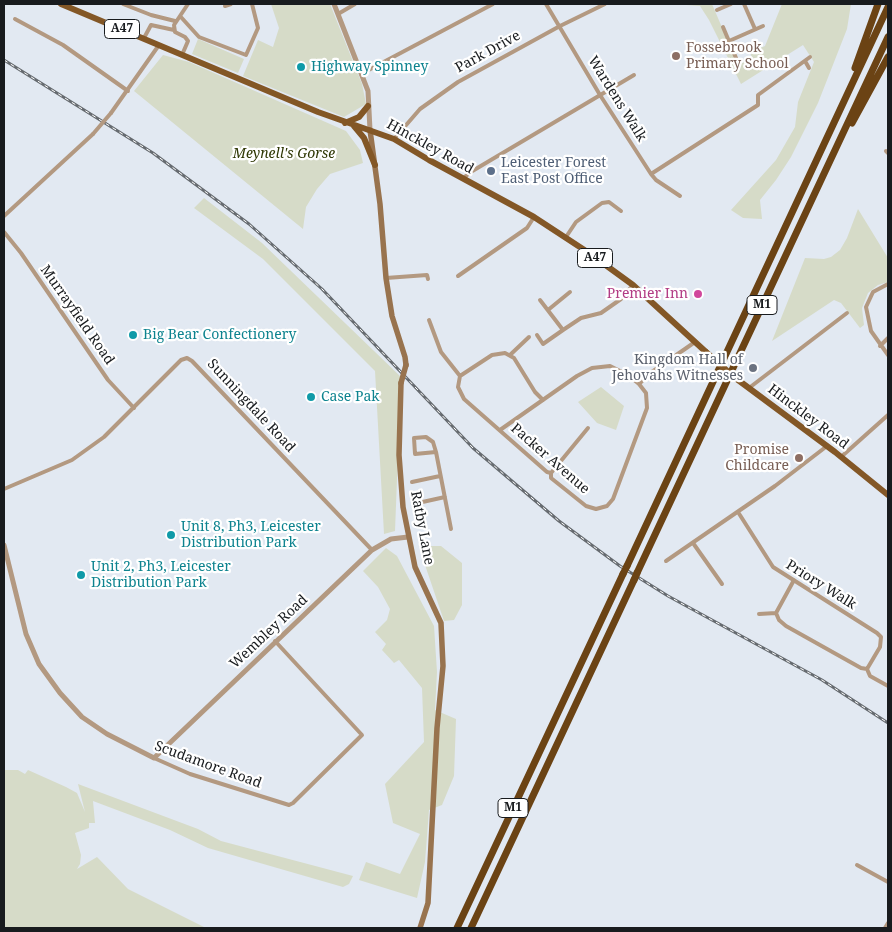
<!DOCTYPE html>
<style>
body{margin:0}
#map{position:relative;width:892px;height:932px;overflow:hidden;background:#e2e9f2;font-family:"Noto Serif",serif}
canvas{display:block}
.frame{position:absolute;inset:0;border:5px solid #181b1e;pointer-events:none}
</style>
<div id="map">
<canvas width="892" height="932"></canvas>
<div class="frame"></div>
</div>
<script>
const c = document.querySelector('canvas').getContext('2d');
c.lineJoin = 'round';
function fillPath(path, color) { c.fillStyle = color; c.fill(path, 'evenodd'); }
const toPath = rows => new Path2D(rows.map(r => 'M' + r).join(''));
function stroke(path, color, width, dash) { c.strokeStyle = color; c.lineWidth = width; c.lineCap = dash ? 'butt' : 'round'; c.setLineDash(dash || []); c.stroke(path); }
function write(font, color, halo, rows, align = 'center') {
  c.font = font + ' "Noto Serif",serif'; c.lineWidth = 4.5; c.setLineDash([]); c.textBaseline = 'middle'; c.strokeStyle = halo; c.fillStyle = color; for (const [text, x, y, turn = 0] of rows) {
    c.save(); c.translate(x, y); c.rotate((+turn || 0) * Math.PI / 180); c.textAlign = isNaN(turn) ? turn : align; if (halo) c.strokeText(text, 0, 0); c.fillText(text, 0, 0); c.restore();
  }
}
fillPath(toPath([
 [271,4,330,4,362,84,366,104,344,117,243,76,258,40,273,47,279,28],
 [673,4,712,4,738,65,752,58,750,52,765,46,782,4,851,4,847,29,818,103,791,157,776,180,760,200,762,219,743,218,731,210,776,160,795,127,798,102,814,62,803,45,741,84,709,20,700,6],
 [198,39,244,59,238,73,192,54],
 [163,55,189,62,346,131,360,150,363,163,330,174,317,189,306,207,303,229,134,91],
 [204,198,262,243,401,377,395,531,384,534,375,371,263,259,194,208],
 [858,209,888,258,888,282,878,285,868,293,862,308,864,325,860,328,841,303,834,300,772,341,805,258,824,259,831,257,840,250,847,238],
 [601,387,624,406,616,430,597,423,578,402],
 [429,546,441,546,462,563,462,605,454,620,444,621,423,559],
 [386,548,397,556,434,626,437,672,435,710,456,719,454,776,442,805,429,810,425,862,417,898,359,880,366,862,400,874,420,834,393,823,385,784,424,742,422,688,399,660,394,663,382,650,386,644,375,632,387,620,390,609,378,587,363,571],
 [4,770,18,770,25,774,28,770,66,787,77,793,85,812,78,784,198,829,221,841,353,876,349,884,343,887,208,848,170,830,93,801,95,823,89,823,89,828,75,833,81,855,80,864,77,869,97,857,128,889,206,928,4,928]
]), '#d6dbc8');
stroke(toPath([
 [123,4,151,15,175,21],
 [546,4,600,95,651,174,656,180,680,196],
 [744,4,755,29],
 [225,6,231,4],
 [717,10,731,4],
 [338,14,355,4],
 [180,16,199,37,246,55,258,28,252,4],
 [15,19,63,45,128,91],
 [723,27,736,58],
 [144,38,151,25,174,30],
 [729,41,763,26],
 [182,55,188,41,185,37,175,32,174,25,188,4],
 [805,61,809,68],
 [361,74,493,4],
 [111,113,159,45],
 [394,139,420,109,458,82,560,26,605,4],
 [886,151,888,153],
 [651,174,758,105,758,95,810,57],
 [463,179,469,173,634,75],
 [4,216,93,134],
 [4,232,21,253,108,380,134,408],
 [566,237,576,222,602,203,609,202,621,211],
 [458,276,527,228,534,217],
 [386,278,427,275,428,279],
 [888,284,873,292,866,307,871,331,888,355],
 [540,300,563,330,581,318,601,313,621,299,633,285],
 [548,310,570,292],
 [429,320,441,352,460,376,458,387,464,399,547,472,551,473,551,478,586,506,596,509,607,506,613,499,647,408,646,393,639,384,649,374,695,342],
 [537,335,543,344,563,330],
 [880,346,888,338],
 [510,355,529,337],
 [460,376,492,355,505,353,514,358,535,392,543,400],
 [749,388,847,313],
 [500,430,577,376,592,368,610,366,628,375,639,384],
 [436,452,433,442,426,437,414,438,415,454,436,452,451,529],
 [841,457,888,415],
 [551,473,588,428],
 [412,482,440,476],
 [4,489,72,460,104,437,181,360,187,358,192,361,372,550],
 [418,503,445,497],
 [738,512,773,567,877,633,881,637,880,647,867,669],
 [693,543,722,584],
 [666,561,775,486,827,446],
 [794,580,776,613,779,620,786,626,861,668,867,669],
 [759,614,776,613],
 [867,669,870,676,888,686],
 [154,758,190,774,289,805,293,803,362,735,275,641],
 [857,865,888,882],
 [885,928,888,923]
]), '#b39981', 4);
stroke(toPath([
 [334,4,368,91,370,130],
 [4,545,26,634,39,664,60,693,82,717,107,734,154,758,372,550,391,539,408,537]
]), '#b39981', 5);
stroke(toPath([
 [370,130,380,204,386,278,392,316,405,357,406,365],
 [401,383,399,455,403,507,415,567,441,623,443,666,437,728,428,903,420,928]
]), '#98734e', 5.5);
stroke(toPath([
 [61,4,318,112,394,139,429,160,534,217,589,253,633,285,706,352],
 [345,123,359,117,368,106],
 [354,126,364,138,375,165],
 [734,377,835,452,888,495]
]), '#835726', 6);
stroke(toPath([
 [855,68,878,4],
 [852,123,888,57],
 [627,566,888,7],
 [637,573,888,37],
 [457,928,623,574],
 [471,928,634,580]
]), '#6b4314', 7);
const rail = toPath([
 [4,60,153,153,249,224,322,289,473,448,559,521,620,566,668,596,822,680,888,723]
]);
stroke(rail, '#666b70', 3);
stroke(rail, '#fff', 1, [4]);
stroke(toPath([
 [93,134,111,113]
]), '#b39981', 4);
stroke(toPath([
 [401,383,406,365]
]), '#98734e', 5.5);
stroke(toPath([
 [706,352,734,377]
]), '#835726', 6);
stroke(toPath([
 [623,574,627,566],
 [634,580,637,573]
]), '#6b4314', 7);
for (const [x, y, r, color] of [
 [676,56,5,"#8d6e63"],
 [301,67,5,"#0f9aa8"],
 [491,171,5,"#5c6f8a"],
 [698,294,5,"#d1479c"],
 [133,335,5,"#0f9aa8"],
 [753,368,5,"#6b7280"],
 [311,397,5,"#0f9aa8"],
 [799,458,5,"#8d6e63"],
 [171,535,5,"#0f9aa8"],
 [81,575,5,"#0f9aa8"]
]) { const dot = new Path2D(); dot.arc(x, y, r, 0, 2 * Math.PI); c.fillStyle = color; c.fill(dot); stroke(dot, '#fff', 2); }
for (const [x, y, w] of [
 [122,29,35],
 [595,258,35],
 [762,305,30],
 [513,808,30]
]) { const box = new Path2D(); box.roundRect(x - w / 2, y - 9.5, w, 19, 4); c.fillStyle = '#fff'; c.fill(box); stroke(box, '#181b1e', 1); }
write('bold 12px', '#181b1e', null, [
 ["A47",122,29],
 ["A47",595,258],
 ["M1",762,305],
 ["M1",513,808]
]);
write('14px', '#785e54', '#fff', [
 ["Fossebrook",686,48],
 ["Primary School",686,64],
 ["Promise",789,450,"right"],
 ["Childcare",789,466,"right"]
], 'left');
write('14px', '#181b1e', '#fff', [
 ["Park Drive",488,52,-29],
 ["Wardens Walk",617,99,58],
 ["Hinckley Road",430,147,29],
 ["Murrayfield Road",77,315,55],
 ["Sunningdale Road",251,406,47],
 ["Hinckley Road",808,417,37],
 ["Packer Avenue",550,459,41],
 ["Ratby Lane",422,528,79],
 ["Priory Walk",821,585,32],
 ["Wembley Road",269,632,-43],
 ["Scudamore Road",208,765,20]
]);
write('14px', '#0d838f', '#fff', [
 ["Highway Spinney",311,67],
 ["Big Bear Confectionery",143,335],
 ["Case Pak",321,397],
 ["Unit 8, Ph3, Leicester",181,527],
 ["Distribution Park",181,543],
 ["Unit 2, Ph3, Leicester",91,567],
 ["Distribution Park",91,583]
], 'left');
write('italic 14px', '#2e3703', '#fff', [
 ["Meynell's Gorse",284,154]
]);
write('14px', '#4e5e75', '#fff', [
 ["Leicester Forest",501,163],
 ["East Post Office",501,179]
], 'left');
write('14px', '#b23c85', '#fff', [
 ["Premier Inn",688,294]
], 'right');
write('14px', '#5b616d', '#fff', [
 ["Kingdom Hall of",743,360],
 ["Jehovahs Witnesses",743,376]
], 'right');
</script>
